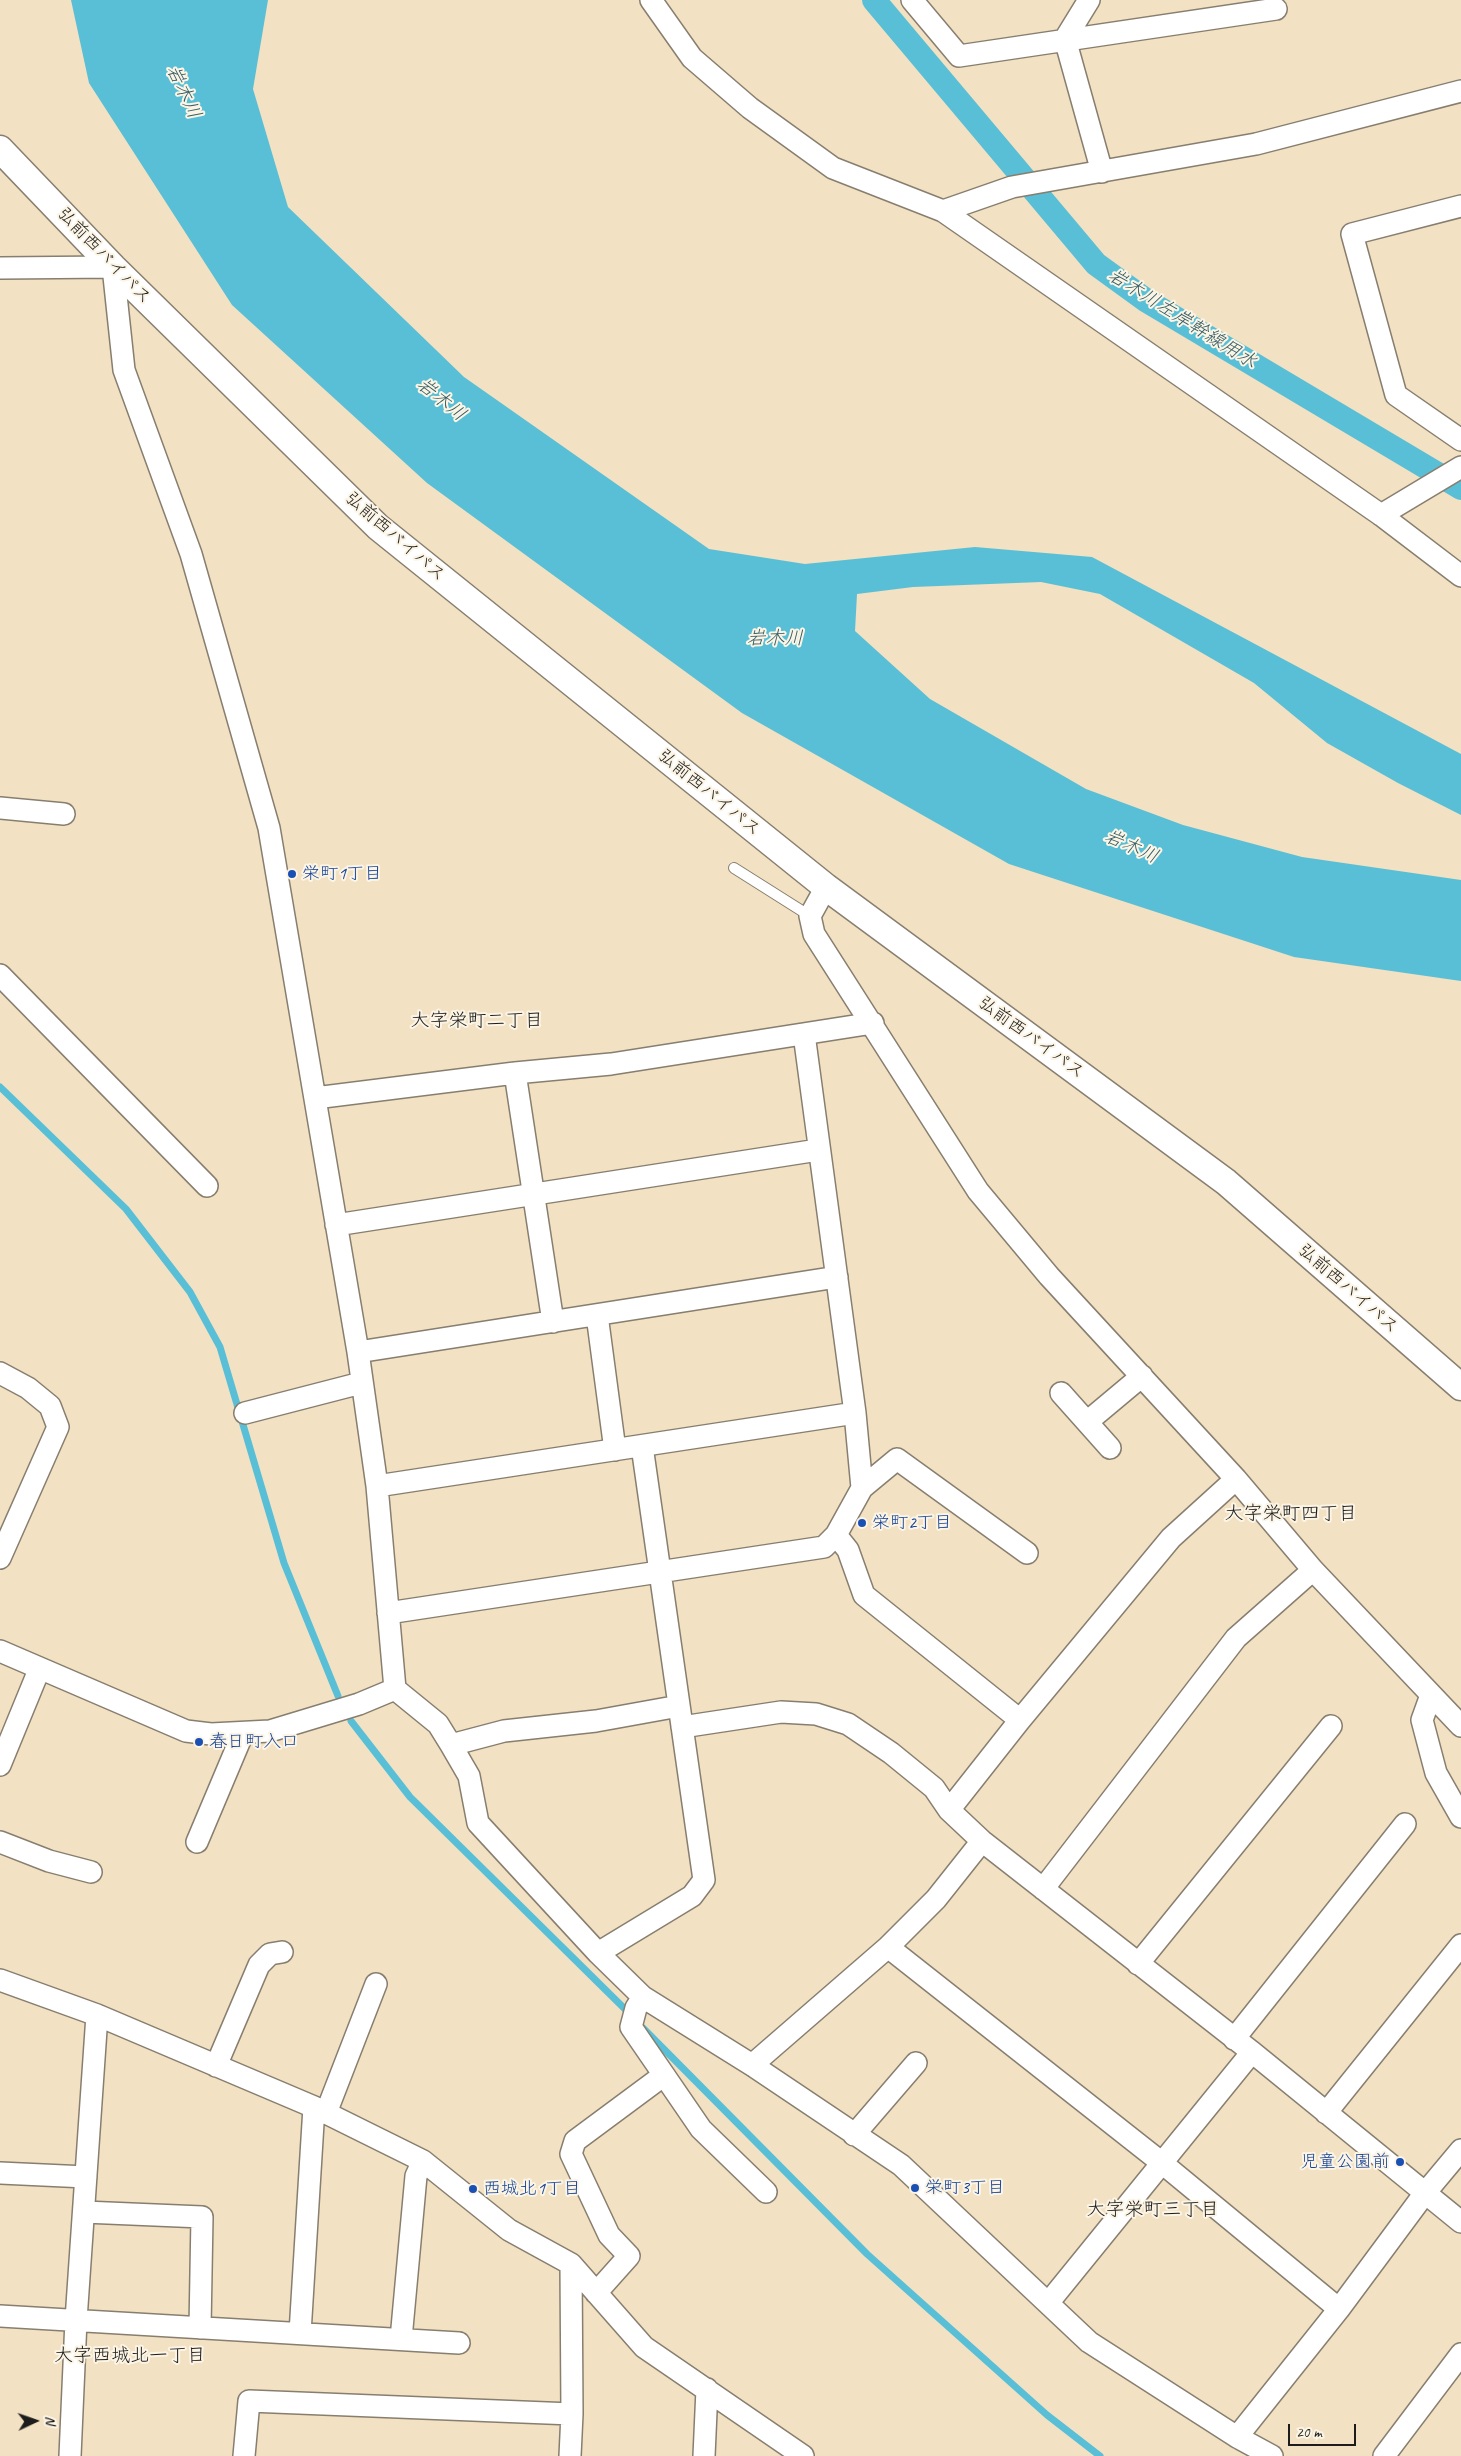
<!DOCTYPE html>
<meta charset="utf-8">
<style>
body{margin:0}
#map{position:relative;width:1461px;height:2456px;overflow:hidden;background:#f2e1c2;font-family:Caveat,sans-serif}
canvas{display:block}
.north{position:absolute;left:10px;top:2396px;width:50px;height:50px;-webkit-text-stroke:4px #fcf5e5;paint-order:stroke;rotate:87deg;font-size:14px;font-weight:700;line-height:20px;text-align:center;color:#1c1c1c}
.north::after{content:'';display:block;margin:auto;width:18px;height:22px;background:#1c1c1c;clip-path:polygon(50% 0,100% 100%,50% 72%,0 100%)}
.scale{position:absolute;left:1288px;top:2424px;width:68px;height:22px;box-sizing:border-box;border:2px solid #1c1c1c;border-top:0;padding-left:6px;font-size:15px;line-height:18px;white-space:nowrap;color:#1c1c1c;-webkit-text-stroke:4px #fcf5e5;paint-order:stroke}
</style>
<div id="map">
<canvas width="1461" height="2456"></canvas>
<div class="north">N</div>
<div class="scale">20 m</div>
</div>
<script>
const c = document.querySelector('canvas').getContext('2d');
c.lineJoin = 'round';
function fillPath(path, color) { c.fillStyle = color; c.fill(path, 'evenodd'); }
const toPath = rows => new Path2D(rows.map(r => 'M' + r).join(''));
function stroke(path, color, width, dash) { c.strokeStyle = color; c.lineWidth = width; c.lineCap = dash ? 'butt' : 'round'; c.setLineDash(dash || []); c.stroke(path); }
function write(font, color, halo, rows, align = 'center') {
  c.font = font + ' Caveat,"Klee One",sans-serif'; c.lineWidth = 4; c.setLineDash([]); c.textBaseline = 'middle'; c.strokeStyle = halo; c.fillStyle = color; for (const [text, x, y, turn = 0] of rows) {
    c.save(); c.translate(x, y); c.rotate((+turn || 0) * Math.PI / 180); c.textAlign = isNaN(turn) ? turn : align; if (halo) c.strokeText(text, 0, 0); c.fillText(text, 0, 0); c.restore();
  }
}
fillPath(toPath([
 [71,0,268,0,253,89,288,207,464,377,709,549,805,564,975,547,1092,557,1461,754,1461,815,1398,783,1327,743,1254,683,1100,594,1041,582,913,587,857,594,855,631,930,699,1086,789,1183,825,1302,857,1461,880,1461,981,1294,957,1009,864,742,713,427,483,232,305,89,83]
]), '#58bfd6');
stroke(toPath([
 [0,1087,126,1209,190,1292,220,1347,284,1563,338,1696],
 [351,1721,410,1797,631,2015],
 [640,2025,867,2254,1047,2415,1100,2456]
]), '#58bfd6', 7);
stroke(toPath([
 [874,0,1096,264,1147,301,1461,488]
]), '#58bfd6', 24);
const service = toPath([
 [734,868,810,916]
]);
const minor = toPath([
 [651,0,692,58,750,108,833,168,943,211,1381,515,1461,576],
 [912,0,959,56,1276,9],
 [1089,0,1065,39,1102,172],
 [1461,206,1352,234,1396,395,1461,440],
 [943,211,1012,187,1256,144,1461,91],
 [0,268,113,267,124,370,191,554,269,828,358,1352,377,1486,395,1689,438,1724,451,1745,504,1731,596,1721,679,1706],
 [1381,515,1461,467],
 [0,808,64,814],
 [826,887,810,916,814,934,978,1191,1049,1276,1236,1479,1313,1570,1461,1726],
 [0,975,207,1186],
 [515,1073,553,1322],
 [315,1098,515,1073,611,1064,873,1023],
 [336,1225,818,1150],
 [597,1315,615,1450],
 [358,1352,837,1277],
 [0,1373,28,1388,50,1406,58,1427,0,1558],
 [1061,1393,1110,1448],
 [245,1413,361,1383],
 [1087,1422,1142,1376],
 [377,1486,855,1413],
 [862,1488,897,1459,1027,1553],
 [836,1535,848,1550,864,1595,1020,1720],
 [388,1613,824,1547,836,1535,862,1488,855,1413,804,1034],
 [0,1651,186,1731,211,1734,270,1731,359,1704,395,1689],
 [1431,1695,1422,1720,1436,1773,1461,1817],
 [682,1727,781,1712,816,1714,848,1724,891,1753,934,1788,949,1810,982,1841,1252,2052,1461,2222],
 [451,1745,469,1776,478,1823,598,1953,643,1997,752,2065,901,2165,1089,2342,1237,2437,1272,2456],
 [0,1765,39,1670],
 [949,1810,1020,1720,1171,1538,1236,1479],
 [0,1842,49,1861,91,1872],
 [197,1842,243,1733],
 [1043,1889,1236,1638,1313,1570],
 [888,1947,1162,2163,1339,2309],
 [598,1953,692,1896,704,1880,642,1446],
 [1138,1964,1331,1726],
 [0,1980,97,2015,314,2107,423,2161,509,2230,571,2264,644,2347,803,2456],
 [1234,2039,1405,1824],
 [752,2065,888,1947,936,1899,982,1841],
 [216,2066,259,1965,270,1954,282,1952],
 [664,2075,701,2129,766,2192],
 [326,2113,376,1984],
 [1326,2113,1461,1945],
 [854,2135,916,2063],
 [0,2173,86,2177],
 [84,2212,202,2217,200,2328],
 [596,2293,629,2256,609,2235,571,2154,575,2141,664,2075,631,2027,636,2008,643,1997],
 [1049,2302,1252,2052],
 [0,2316,459,2343],
 [300,2333,314,2107],
 [401,2339,416,2176,423,2161],
 [1237,2437,1339,2309,1425,2193,1461,2150],
 [70,2456,76,2320,97,2015],
 [244,2456,249,2401,572,2414],
 [570,2456,572,2414,571,2264],
 [704,2456,707,2389],
 [1384,2456,1461,2354]
]);
const tertiary = toPath([
 [0,149,113,267,378,527,826,887,1226,1182,1461,1387]
]);
stroke(service, '#877e6f', 12);
stroke(minor, '#877e6f', 24);
stroke(tertiary, '#877e6f', 29);
stroke(service, '#fff', 10);
stroke(minor, '#fff', 21);
stroke(tertiary, '#fff', 26);
for (const [x, y, r, color] of [
 [292,874,5,"#1a4fb4"],
 [862,1523,5,"#1a4fb4"],
 [199,1742,5,"#1a4fb4"],
 [1400,2162,5,"#1a4fb4"],
 [915,2188,5,"#1a4fb4"],
 [473,2189,5,"#1a4fb4"]
]) { const dot = new Path2D(); dot.arc(x, y, r, 0, 2 * Math.PI); c.fillStyle = color; c.fill(dot); stroke(dot, '#fcf5e5', 2); }
write('18px', '#1c1c1c', '#fcf5e5', [
 ["弘前西バイパス",104,256,46],
 ["弘前西バイパス",395,537,41],
 ["弘前西バイパス",709,793,39],
 ["弘前西バイパス",1031,1038,36],
 ["弘前西バイパス",1348,1289,41]
]);
write('18px', '#164399', '#fcf5e5', [
 ["栄町1丁目",302,874],
 ["栄町2丁目",872,1523],
 ["春日町入口",209,1742],
 ["児童公園前",1390,2162,"right"],
 ["栄町3丁目",925,2188],
 ["西城北1丁目",483,2189]
], 'left');
write('italic 19px', '#345d66', '#fcf5e5', [
 ["岩木川",183,92,65],
 ["岩木川左岸幹線用水",1182,319,32],
 ["岩木川",441,400,39],
 ["岩木川",775,639],
 ["岩木川",1131,847,24]
]);
write('19px', '#1c1c1c', '#fcf5e5', [
 ["大字栄町二丁目",477,1021],
 ["大字栄町四丁目",1291,1514],
 ["大字栄町三丁目",1153,2210],
 ["大字西城北一丁目",130,2356]
]);
</script>
